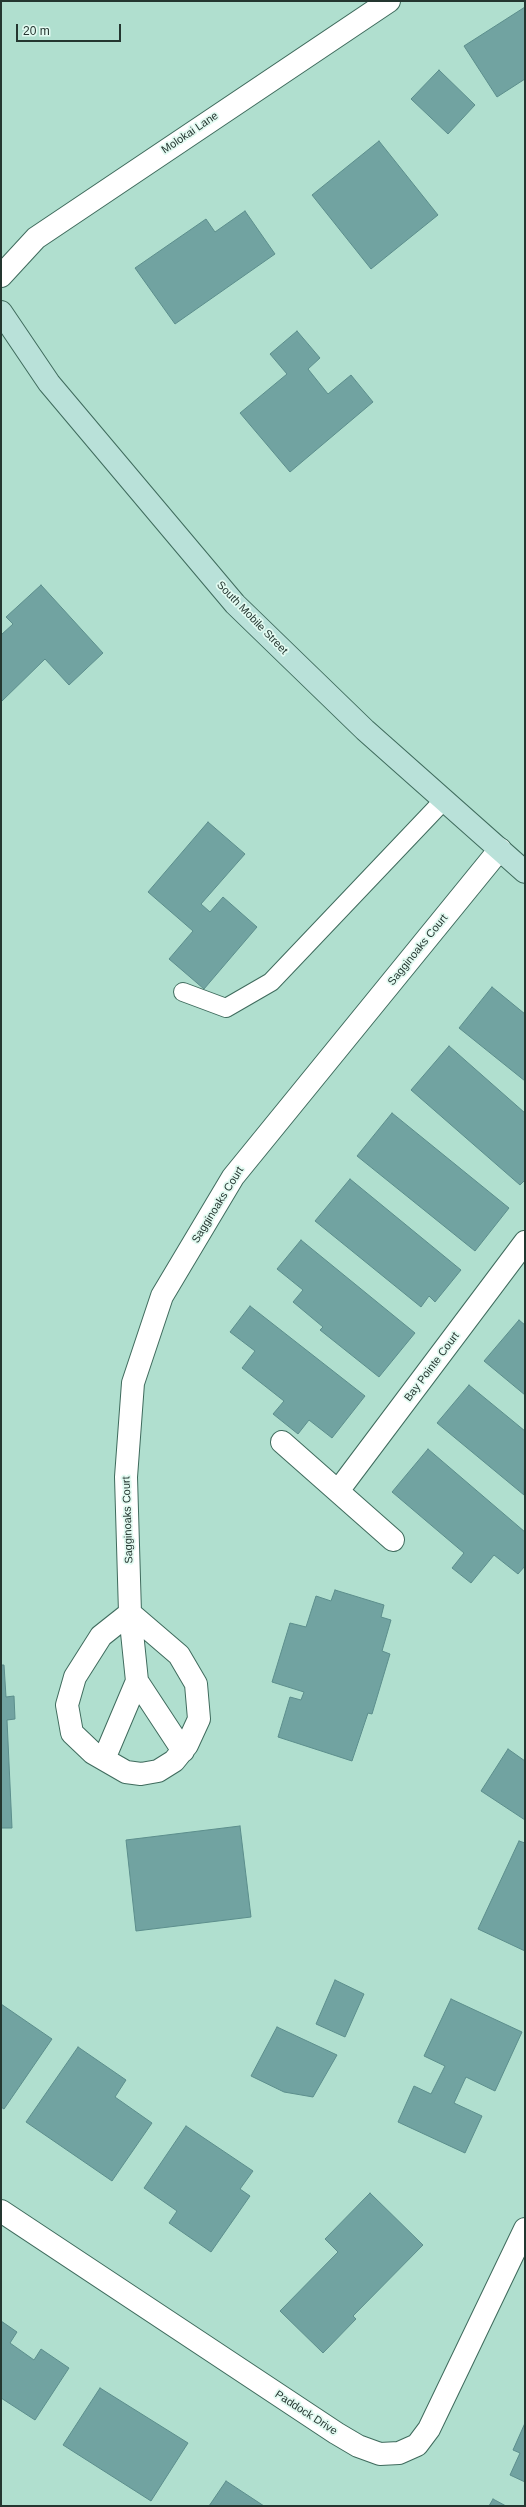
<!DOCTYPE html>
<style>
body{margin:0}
#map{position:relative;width:526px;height:2507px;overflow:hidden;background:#b0dfcf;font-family:Arial,sans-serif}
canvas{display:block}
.frame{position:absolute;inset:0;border:2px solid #243630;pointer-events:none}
.scale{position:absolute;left:16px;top:24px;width:105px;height:18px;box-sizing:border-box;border:2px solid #243630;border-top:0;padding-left:5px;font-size:12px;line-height:14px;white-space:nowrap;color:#243630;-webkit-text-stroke:3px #e2faf1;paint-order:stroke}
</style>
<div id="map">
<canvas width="526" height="2507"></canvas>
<div class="frame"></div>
<div class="scale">20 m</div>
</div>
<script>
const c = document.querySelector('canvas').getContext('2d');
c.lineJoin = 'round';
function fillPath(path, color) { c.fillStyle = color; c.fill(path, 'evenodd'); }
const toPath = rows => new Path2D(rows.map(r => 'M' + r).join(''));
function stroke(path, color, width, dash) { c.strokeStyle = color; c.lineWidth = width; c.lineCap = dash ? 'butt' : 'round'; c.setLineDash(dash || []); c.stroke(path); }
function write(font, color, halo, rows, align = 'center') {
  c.font = font + ' Arial,sans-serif'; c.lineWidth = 3.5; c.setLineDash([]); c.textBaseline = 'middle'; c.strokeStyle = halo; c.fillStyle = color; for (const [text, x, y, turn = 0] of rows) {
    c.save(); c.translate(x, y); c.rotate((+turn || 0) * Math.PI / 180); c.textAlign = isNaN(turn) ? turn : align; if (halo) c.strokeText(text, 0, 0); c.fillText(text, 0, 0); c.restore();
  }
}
const building = toPath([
 [525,7,525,79,497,97,464,46,525,7],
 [439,70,475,105,448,134,411,99,439,70],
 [379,141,438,215,371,269,312,195,379,141],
 [245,211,275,254,175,324,135,268,206,219,215,232,245,211],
 [297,331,320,358,308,369,328,394,351,375,373,402,290,472,240,413,287,374,270,354,297,331],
 [41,585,103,653,69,685,45,659,1,702,1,635,13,624,6,617,41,585],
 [208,822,245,854,201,904,210,912,223,897,257,927,204,989,169,959,193,931,148,892,208,822],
 [492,987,525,1014,525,1081,459,1028,492,987],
 [449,1046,525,1113,525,1180,520,1185,411,1090,449,1046],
 [392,1113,509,1208,475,1251,357,1156,392,1113],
 [350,1179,461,1270,435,1302,429,1296,421,1307,315,1221,350,1179],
 [301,1240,415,1333,379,1377,320,1330,323,1327,293,1302,303,1290,277,1269,301,1240],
 [250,1306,365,1396,332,1438,309,1420,298,1434,273,1414,284,1401,242,1368,255,1351,230,1332,250,1306],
 [519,1320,525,1325,525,1395,484,1361,519,1320],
 [469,1385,525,1431,524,1495,437,1423,469,1385],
 [428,1449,525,1532,525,1566,518,1574,494,1555,471,1583,452,1568,464,1553,392,1492,428,1449],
 [335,1590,384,1605,381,1617,391,1620,382,1651,390,1654,372,1714,368,1713,352,1761,278,1737,290,1697,301,1700,304,1692,272,1682,290,1623,306,1627,316,1596,331,1601,335,1590],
 [1,1665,4,1665,6,1697,14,1696,15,1719,7,1720,12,1828,1,1828,1,1665],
 [508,1749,525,1761,525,1820,481,1791,508,1749],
 [240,1826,251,1917,136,1931,126,1840,240,1826],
 [519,1841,525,1843,525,1951,478,1929,519,1841],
 [335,1980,364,1994,345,2037,316,2024,335,1980],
 [451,1999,522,2032,495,2091,466,2077,454,2103,482,2116,465,2153,398,2122,414,2086,431,2094,445,2066,424,2056,451,1999],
 [1,2004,52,2039,4,2109,1,2107,1,2004],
 [277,2027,337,2055,313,2097,284,2092,251,2076,277,2027],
 [78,2047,126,2080,115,2097,152,2123,112,2181,26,2122,78,2047],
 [186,2126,253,2171,240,2189,250,2196,211,2252,169,2223,177,2211,144,2188,186,2126],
 [370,2193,423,2245,353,2316,356,2319,323,2353,280,2311,338,2252,325,2239,370,2193],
 [1,2321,17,2332,10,2343,34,2360,41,2349,69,2368,35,2420,1,2398,1,2321],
 [100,2388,188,2443,151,2501,63,2445,100,2388],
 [525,2423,525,2482,510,2475,520,2453,513,2450,525,2423],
 [226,2481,264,2506,209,2506,226,2481],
 [493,2499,506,2506,489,2506,493,2499]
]);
fillPath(building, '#71a3a1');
stroke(building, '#5c8e8c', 1);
const lane = toPath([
 [183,992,226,1008,271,982,444,800]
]);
const street = toPath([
 [1,276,36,238,389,1],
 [282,1442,393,1540],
 [338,1491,525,1242],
 [130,1613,101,1636,75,1677,67,1705,72,1733,93,1753,126,1772,141,1774,158,1771,174,1761,187,1745,199,1719,196,1684,179,1655,130,1613,126,1477,133,1383,162,1296,233,1177,500,849],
 [130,1613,137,1681,183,1751],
 [104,1759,137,1681],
 [1,2211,336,2433,358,2446,380,2454,399,2453,417,2445,429,2429,525,2229]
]);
const secondary = toPath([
 [1,312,49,383,235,604,365,730,525,872]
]);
stroke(lane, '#3f6b5d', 20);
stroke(street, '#3f6b5d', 24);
stroke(secondary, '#3f6b5d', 24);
stroke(lane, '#fff', 18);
stroke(street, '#fff', 22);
stroke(secondary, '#b9e1d9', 22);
write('11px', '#243630', '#e2faf1', [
 ["Molokai Lane",190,133,-34],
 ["South Mobile Street",252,618,46],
 ["Sagginoaks Court",418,950,-51],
 ["Sagginoaks Court",218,1205,-58],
 ["Bay Pointe Court",432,1367,-53],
 ["Sagginoaks Court",128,1520,-92],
 ["Paddock Drive",306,2413,33]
]);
</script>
